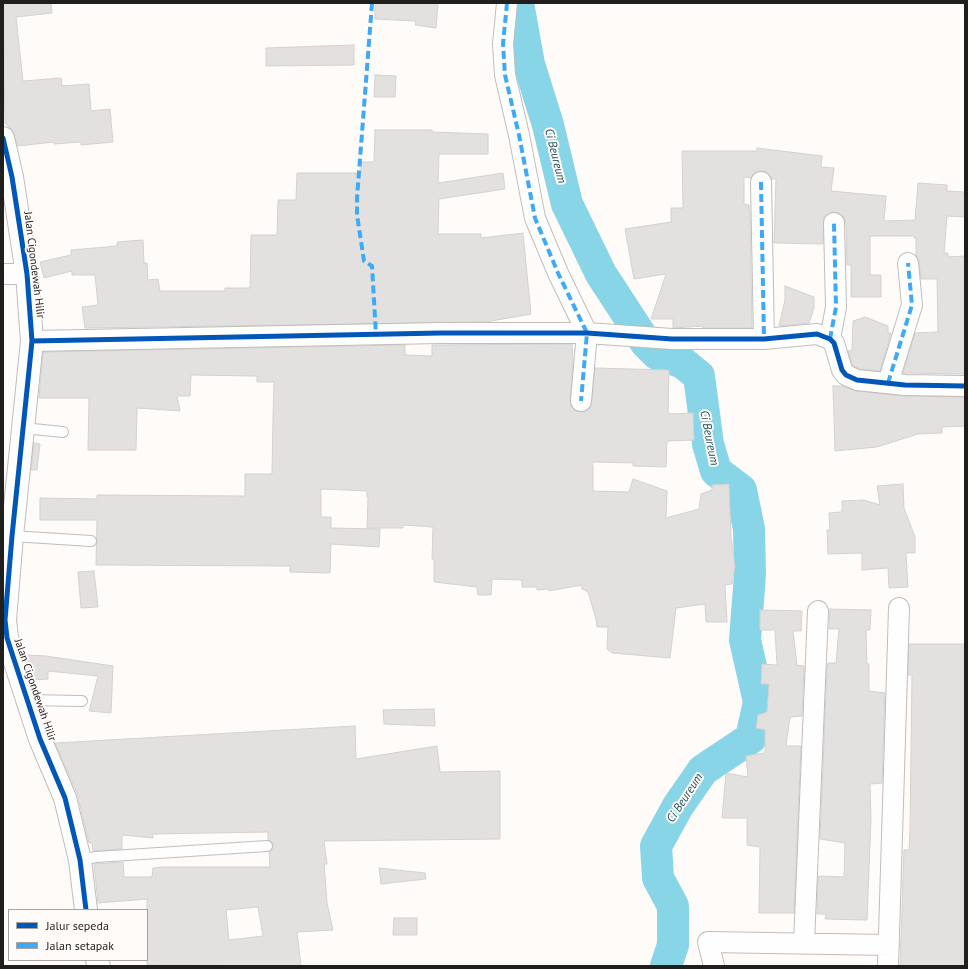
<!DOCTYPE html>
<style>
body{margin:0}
#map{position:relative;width:968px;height:969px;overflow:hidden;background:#fefbf9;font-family:"PT Sans",sans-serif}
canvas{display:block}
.frame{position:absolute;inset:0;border:4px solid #211f1e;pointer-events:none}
.legend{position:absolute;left:8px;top:909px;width:140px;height:52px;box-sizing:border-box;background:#fffbf8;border:1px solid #a6a3a1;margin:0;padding:5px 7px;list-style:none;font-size:12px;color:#211f1e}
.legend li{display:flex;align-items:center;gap:8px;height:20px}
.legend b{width:20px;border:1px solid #a6a3a1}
</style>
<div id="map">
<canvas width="968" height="969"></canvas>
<div class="frame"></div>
<ul class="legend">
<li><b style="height:5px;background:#0057b8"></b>Jalur sepeda</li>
<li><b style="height:5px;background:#3fa9f5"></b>Jalan setapak</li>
</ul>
</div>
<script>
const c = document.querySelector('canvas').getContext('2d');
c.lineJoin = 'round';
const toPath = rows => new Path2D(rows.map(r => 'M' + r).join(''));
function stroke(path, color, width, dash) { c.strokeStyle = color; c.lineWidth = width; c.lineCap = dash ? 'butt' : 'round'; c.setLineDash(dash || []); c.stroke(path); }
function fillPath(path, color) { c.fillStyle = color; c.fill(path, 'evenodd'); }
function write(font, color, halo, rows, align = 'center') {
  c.font = font + ' "PT Sans",sans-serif'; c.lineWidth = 4; c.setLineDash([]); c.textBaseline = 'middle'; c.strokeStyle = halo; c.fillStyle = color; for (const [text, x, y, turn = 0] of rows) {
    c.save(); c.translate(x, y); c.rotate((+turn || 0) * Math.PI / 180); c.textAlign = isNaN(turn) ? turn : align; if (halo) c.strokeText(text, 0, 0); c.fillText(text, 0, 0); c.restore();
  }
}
stroke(toPath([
 [518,3,529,64,548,125,567,204,601,274,646,343,657,354,683,363,699,376,708,444,716,471,741,490,749,529,750,574,745,640,759,702,751,738,703,770,678,806,656,846,658,878,673,906,673,945,666,966]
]), '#89d5e8', 32);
const building = toPath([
 [3,3,51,3,52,13,16,17,23,81,61,78,62,86,89,84,91,111,110,109,113,142,81,145,81,142,54,144,54,142,18,146,12,130,5,123,3,3],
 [375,3,438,3,436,28,415,25,416,21,375,19,375,3],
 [354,45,354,65,266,66,266,48,354,45],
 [375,75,396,76,395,97,374,97,375,75],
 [375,130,432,130,432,132,488,134,488,154,439,154,438,183,503,173,505,189,439,199,438,234,481,234,481,238,523,233,531,314,486,322,85,328,82,307,98,305,95,275,72,275,72,271,44,278,40,262,71,255,71,250,117,246,117,242,143,240,144,263,147,263,148,280,158,279,160,291,225,291,225,288,250,288,251,235,277,235,278,200,296,200,297,173,361,173,361,162,374,162,375,130],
 [757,148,822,156,821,167,834,168,831,191,886,196,884,221,915,220,918,183,947,185,947,191,965,192,965,217,947,216,944,253,948,253,948,257,965,256,965,374,903,373,915,333,938,332,937,279,921,279,919,262,916,255,916,238,914,238,914,236,870,236,870,275,881,275,881,297,851,297,851,265,847,265,846,223,844,217,839,213,833,212,824,217,823,244,774,243,776,179,772,179,767,172,761,171,755,172,751,178,744,177,744,204,749,205,750,217,752,328,703,328,703,326,673,328,673,319,651,319,666,274,634,279,625,229,671,222,671,208,683,208,682,151,757,151,757,148],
 [785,286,814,297,814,308,809,323,779,326,785,300,785,286],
 [865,317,888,326,888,333,891,333,880,371,860,369,853,366,848,351,852,350,853,321,865,317],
 [572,344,573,363,570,400,571,406,575,411,585,412,591,407,595,368,669,370,668,414,693,413,694,440,667,441,666,467,633,466,633,463,594,462,591,464,593,465,593,491,629,492,633,479,667,491,666,518,699,509,701,494,712,490,712,485,729,484,731,537,735,567,732,584,725,585,727,622,706,622,705,604,676,608,670,658,612,653,607,649,608,627,597,627,596,619,588,592,582,589,582,585,549,591,549,589,537,590,537,587,522,587,522,580,492,579,491,595,478,595,477,587,434,582,434,559,432,559,433,527,403,525,403,528,367,528,368,497,367,497,367,491,321,489,321,517,331,517,331,528,380,529,379,547,331,544,330,573,290,572,290,566,96,565,97,520,40,520,40,498,97,499,97,495,245,496,245,474,272,474,273,416,274,382,257,382,257,376,191,375,190,396,177,396,180,411,137,408,136,450,88,450,89,398,39,398,43,352,405,345,405,355,432,356,432,345,572,344],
 [833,386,842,386,856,391,904,396,965,397,965,426,942,427,942,433,918,434,877,447,835,451,833,386],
 [34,443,40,444,37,470,31,470,34,443],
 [903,484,904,508,915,537,915,553,906,553,908,587,889,588,888,568,862,570,862,553,828,554,827,530,830,530,829,513,842,512,842,501,864,500,880,505,877,486,903,484],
 [94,571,98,607,81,608,78,572,94,571],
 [830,609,871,610,870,630,866,630,867,664,869,664,869,691,885,693,882,783,870,784,871,819,867,920,825,919,826,914,817,914,818,876,844,877,845,843,820,839,827,666,828,663,836,663,839,629,829,629,830,609],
 [760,610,802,611,801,631,793,631,797,665,804,666,802,716,790,717,786,746,801,746,794,913,759,913,760,847,747,845,747,818,722,818,726,773,748,777,746,756,765,753,765,730,756,728,758,715,767,712,769,684,761,684,762,664,777,665,775,630,760,630,760,610],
 [909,644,965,644,965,966,900,966,904,850,909,850,910,831,912,675,908,675,909,644],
 [26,655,46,656,113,666,111,713,89,711,98,676,48,671,48,679,34,680,26,655],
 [434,709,435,726,384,724,383,710,434,709],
 [355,726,356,759,437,746,440,772,500,771,500,839,324,841,327,864,324,864,327,903,333,930,297,932,301,966,147,965,147,899,98,903,94,864,123,862,124,877,152,877,153,868,162,867,270,867,269,852,273,849,273,843,268,840,268,832,153,834,153,838,122,835,122,849,93,851,92,843,89,843,77,793,55,743,355,726],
 [258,907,263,936,229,940,226,910,258,907],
 [379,868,425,873,426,879,381,884,379,868],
 [394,918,417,918,417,935,393,935,394,918]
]);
fillPath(building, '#e3e1e0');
stroke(building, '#d4d2d0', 1);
const service = toPath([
 [23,428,63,432],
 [12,536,91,541],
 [27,700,82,701],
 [80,860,96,857,267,846]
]);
const minor = toPath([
 [507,3,503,44,505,75,519,135,535,218,558,273,587,333,581,401],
 [761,182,764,339],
 [3,274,27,274],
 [830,339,836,307,834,223],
 [32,341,441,333,587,333,672,339,764,339,817,334,830,339,834,343,842,370,846,375,857,380,905,385,965,386],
 [888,383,912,305,908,263],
 [804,943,818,611],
 [714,966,708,942,889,945],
 [888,966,899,608]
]);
const tertiary = toPath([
 [3,138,12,177,27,274,32,341,12,536,5,620,7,638,40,739,65,798,80,860,86,910],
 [97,960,99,966]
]);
stroke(service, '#c0bdbc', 12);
stroke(minor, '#c0bdbc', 22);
stroke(tertiary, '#c0bdbc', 24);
stroke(service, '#fffefe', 10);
stroke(minor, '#fffefe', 20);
stroke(tertiary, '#fffefe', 22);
stroke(toPath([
 [372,3,357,198,357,215,364,261,372,266,376,335],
 [507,3,503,44,505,75,519,135,535,218,558,273,587,333,581,401],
 [761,182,764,339],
 [830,339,836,307,834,223],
 [888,383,912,305,908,263]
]), '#3fa9f5', 4, [8, 4]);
stroke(toPath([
 [3,138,12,177,27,274,32,341,12,536,5,620,7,638,40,739,65,798,80,860,86,910],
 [32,341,441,333,587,333,672,339,764,339,817,334,830,339,834,343,842,370,846,375,857,380,905,385,965,386]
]), '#0057b8', 5);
write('11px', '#211f1e', '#fffbf8', [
 ["Jalan Cigondewah Hilir",34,265,83],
 ["Jalan Cigondewah Hilir",35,690,71]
]);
write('italic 12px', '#22515d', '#fffbf8', [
 ["Ci Beureum",555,156,76],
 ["Ci Beureum",709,438,79],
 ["Ci Beureum",685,798,-57]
]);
</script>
